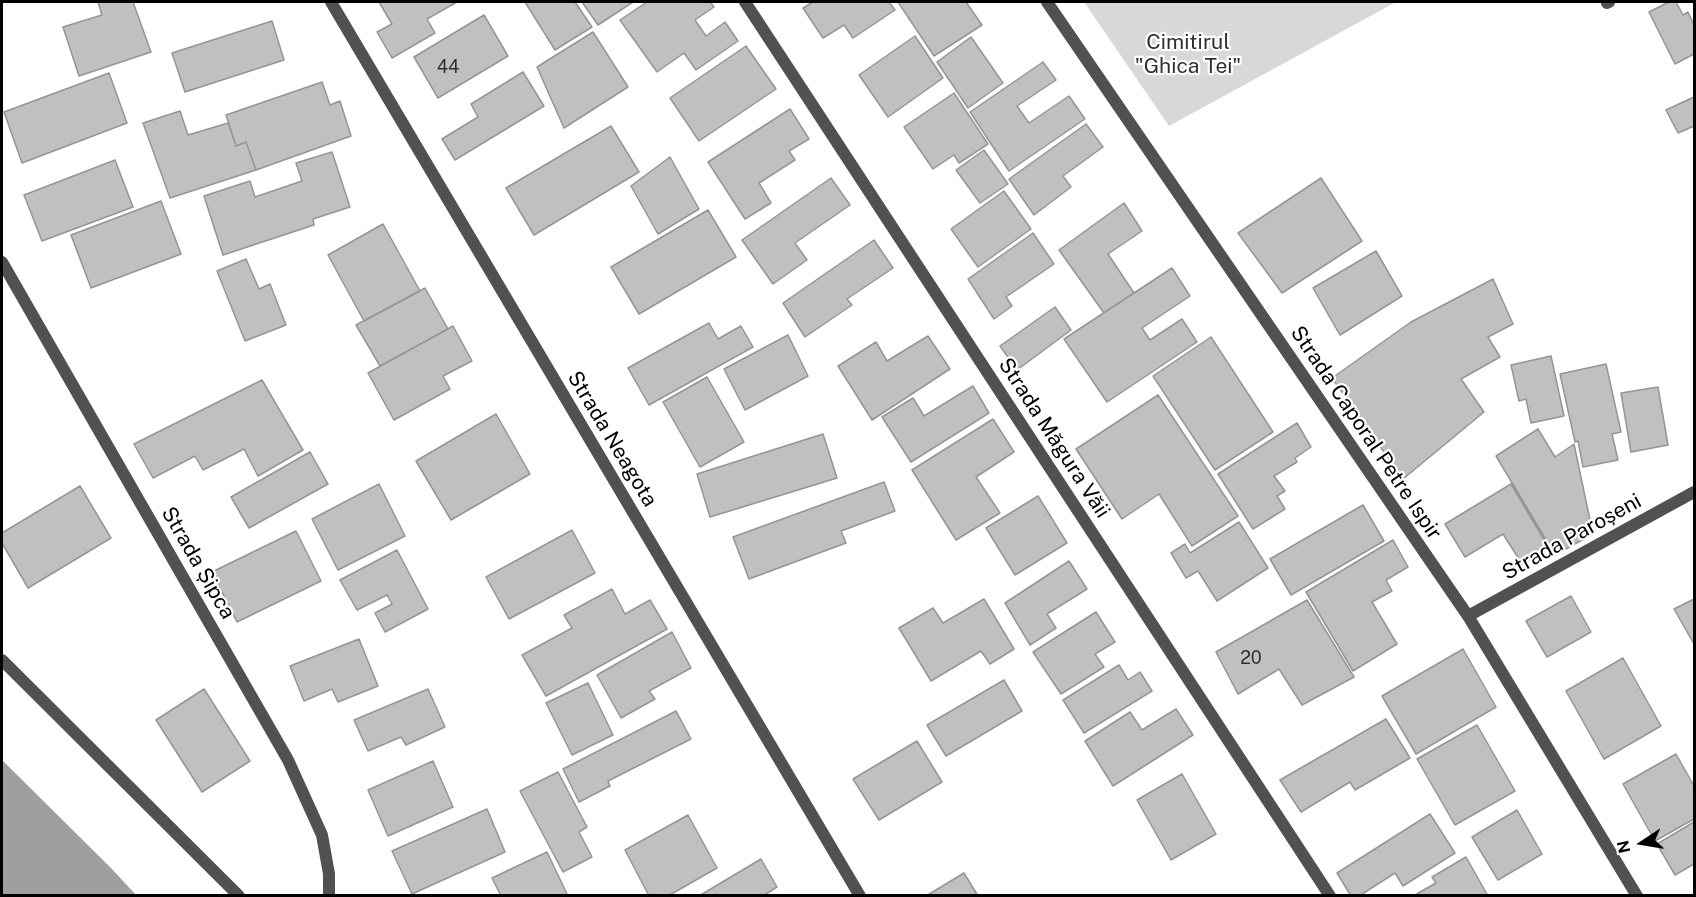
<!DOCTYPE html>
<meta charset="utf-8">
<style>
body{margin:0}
#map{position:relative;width:1696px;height:897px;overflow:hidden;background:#fff;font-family:"Public Sans",sans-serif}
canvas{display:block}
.frame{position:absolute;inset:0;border:3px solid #000;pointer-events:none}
.north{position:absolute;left:1612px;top:813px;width:60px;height:60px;-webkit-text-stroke:4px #fff;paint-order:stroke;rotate:258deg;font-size:16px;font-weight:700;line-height:24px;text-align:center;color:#000}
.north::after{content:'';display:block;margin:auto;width:21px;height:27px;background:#000;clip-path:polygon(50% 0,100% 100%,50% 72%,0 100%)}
</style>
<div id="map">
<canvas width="1696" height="897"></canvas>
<div class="frame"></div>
<div class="north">N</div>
</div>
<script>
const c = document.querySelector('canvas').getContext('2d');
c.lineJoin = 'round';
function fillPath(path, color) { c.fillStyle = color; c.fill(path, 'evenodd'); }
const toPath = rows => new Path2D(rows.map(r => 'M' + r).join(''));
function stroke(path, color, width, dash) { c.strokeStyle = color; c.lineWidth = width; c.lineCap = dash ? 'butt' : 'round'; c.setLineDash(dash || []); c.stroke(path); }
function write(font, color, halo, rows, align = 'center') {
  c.font = font + ' "Public Sans",sans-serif'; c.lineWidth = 4.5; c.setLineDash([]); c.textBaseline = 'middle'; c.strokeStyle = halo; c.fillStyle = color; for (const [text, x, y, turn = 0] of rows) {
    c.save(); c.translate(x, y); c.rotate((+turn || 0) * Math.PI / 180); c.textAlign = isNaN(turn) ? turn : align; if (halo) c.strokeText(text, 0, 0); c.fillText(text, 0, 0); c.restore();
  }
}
fillPath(toPath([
 [1084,2,1396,2,1169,126]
]), '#d8d8d8');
fillPath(toPath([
 [2,760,111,868,136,895,2,895]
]), '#9f9f9f');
const building = toPath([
 [98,2,133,2,151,52,79,76,63,27,102,15,98,2],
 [379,2,457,2,427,19,435,33,392,58,377,32,392,24,379,2],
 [525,2,575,2,592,27,555,50,525,2],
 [582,2,633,2,598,25,582,2],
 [647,2,710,2,714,7,695,20,706,36,725,22,738,41,696,70,684,53,657,72,620,20,647,2],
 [813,2,889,2,895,10,853,38,844,25,823,38,803,8,813,2],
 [898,2,966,2,982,25,934,56,898,2],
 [1669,2,1676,2,1683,15,1688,12,1694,25,1694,54,1675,64,1649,12,1669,2],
 [484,15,508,56,438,98,414,57,484,15],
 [272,21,284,60,185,92,172,53,272,21],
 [593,32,628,87,564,128,537,67,593,32],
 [915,36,943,78,888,117,859,75,915,36],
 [971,37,1003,83,968,108,937,62,971,37],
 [746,46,776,89,699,141,670,98,746,46],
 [1043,62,1056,80,1017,106,1029,123,1069,96,1085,119,1009,171,970,112,1043,62],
 [523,72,544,106,455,160,442,139,478,117,471,104,523,72],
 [109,73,127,123,22,163,4,112,109,73],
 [322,82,330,105,340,101,351,136,256,170,246,142,236,146,226,115,322,82],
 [954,93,988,144,959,163,954,155,933,169,904,127,954,93],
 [1694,97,1694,128,1694,126,1678,133,1666,110,1694,97],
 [790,109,809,139,789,151,795,160,759,183,771,203,745,219,708,162,790,109],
 [180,111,188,135,228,123,236,146,246,142,256,170,170,198,143,123,180,111],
 [1086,124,1103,147,1063,176,1071,187,1034,215,1009,179,1086,124],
 [611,126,639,172,534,235,506,188,611,126],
 [984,150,1008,184,980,203,956,170,984,150],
 [332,152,350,207,313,219,314,225,223,255,204,196,250,181,255,197,302,181,296,163,332,152],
 [670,157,699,209,658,234,631,186,670,157],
 [115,160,133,207,42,241,24,195,115,160],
 [831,178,850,205,795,243,807,260,773,284,742,240,831,178],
 [1321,178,1362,241,1282,293,1238,233,1321,178],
 [1004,191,1031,229,978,267,951,229,1004,191],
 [161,201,181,254,91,288,71,235,161,201],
 [1124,203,1142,231,1108,254,1134,293,1104,313,1059,250,1124,203],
 [708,210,736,257,639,314,611,267,708,210],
 [383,224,420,291,364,321,328,255,383,224],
 [1033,233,1054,264,1006,297,1012,306,994,319,968,279,1033,233],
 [874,240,893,268,847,299,852,305,805,337,783,303,874,240],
 [1376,251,1402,296,1340,335,1313,288,1376,251],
 [246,259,259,289,270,284,286,325,245,341,217,271,246,259],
 [1172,268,1190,296,1142,328,1150,340,1182,319,1197,342,1107,402,1064,339,1172,268],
 [1493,279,1513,324,1488,337,1500,357,1461,379,1484,412,1403,479,1332,378,1411,322,1493,279],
 [425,288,448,329,380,366,356,325,425,288],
 [1055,307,1071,330,1017,370,1000,346,1055,307],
 [709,323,718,339,741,326,753,347,649,405,628,368,709,323],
 [453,326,472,361,443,376,450,389,394,420,368,373,453,326],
 [788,335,808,376,745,410,724,369,788,335],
 [928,336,950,369,872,420,838,366,876,342,887,361,928,336],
 [1211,337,1273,432,1215,470,1153,376,1211,337],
 [1551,356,1564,416,1531,423,1526,399,1519,401,1511,365,1551,356],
 [1606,364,1621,432,1612,434,1618,460,1583,467,1578,441,1575,442,1560,374,1606,364],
 [707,377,744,442,700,467,663,402,707,377],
 [262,380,303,450,258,476,244,449,203,470,195,456,153,478,134,444,262,380],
 [973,386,989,413,911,462,882,417,913,398,924,416,973,386],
 [1658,387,1668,445,1631,452,1621,393,1658,387],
 [1158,395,1238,516,1192,546,1159,494,1122,519,1076,449,1158,395],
 [496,414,530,474,451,520,416,461,496,414],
 [993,419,1014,452,976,477,1000,513,956,540,912,470,993,419],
 [1297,423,1311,447,1295,458,1297,462,1274,476,1285,491,1277,496,1285,509,1253,529,1218,474,1297,423],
 [1538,429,1555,457,1574,444,1593,534,1555,555,1496,456,1538,429],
 [823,434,837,478,710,517,697,474,823,434],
 [310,452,328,484,249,528,231,497,310,452],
 [884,482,895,511,841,531,846,543,749,579,733,537,884,482],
 [379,484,405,536,338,570,312,519,379,484],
 [1511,484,1549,548,1522,564,1503,534,1465,557,1445,524,1511,484],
 [80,486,111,538,28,588,2,543,2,533,80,486],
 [1038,496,1067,543,1015,575,986,528,1038,496],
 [1363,505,1384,541,1291,595,1270,559,1363,505],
 [1239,522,1268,568,1217,601,1198,571,1186,578,1171,553,1185,544,1190,553,1239,522],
 [572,530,595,573,509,619,486,577,572,530],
 [296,531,321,581,237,622,212,572,296,531],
 [1393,540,1408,567,1386,580,1392,591,1372,602,1397,644,1353,671,1306,592,1393,540],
 [397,550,428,609,385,632,375,613,392,604,387,595,357,610,340,580,397,550],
 [1069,561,1087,589,1047,614,1056,628,1030,645,1005,603,1069,561],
 [612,589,625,614,650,600,667,629,546,696,522,655,572,628,564,615,612,589],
 [1571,596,1591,632,1547,657,1526,621,1571,596],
 [984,599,1014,649,990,664,981,651,931,681,899,628,933,608,943,623,984,599],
 [1694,599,1694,644,1674,609,1694,599],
 [1307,600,1354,677,1302,705,1279,669,1238,694,1216,652,1307,600],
 [1096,612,1115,642,1095,654,1104,667,1061,694,1033,652,1096,612],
 [672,632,691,668,649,691,655,699,621,718,597,675,672,632],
 [359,639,378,686,338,702,332,689,304,701,290,666,359,639],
 [1463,649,1496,707,1416,754,1382,696,1463,649],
 [1623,658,1661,726,1604,759,1566,691,1623,658],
 [1119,665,1128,680,1140,672,1152,691,1084,733,1063,700,1119,665],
 [1004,680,1022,711,946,756,927,725,1004,680],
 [588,683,613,735,572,755,546,703,588,683],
 [204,689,250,761,202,792,156,720,204,689],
 [428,689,445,727,406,745,401,737,368,751,354,720,428,689],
 [1176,709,1193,735,1113,786,1085,741,1130,712,1142,730,1176,709],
 [676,711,691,739,608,781,610,786,579,802,563,769,676,711],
 [1386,719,1410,758,1355,790,1350,782,1301,812,1280,780,1386,719],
 [1477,725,1515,791,1455,825,1417,759,1477,725],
 [917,741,942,782,879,820,853,779,917,741],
 [1676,754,1694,786,1694,819,1655,841,1623,784,1676,754],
 [433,761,453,807,388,836,368,790,433,761],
 [558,772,587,827,579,832,592,857,563,872,520,791,558,772],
 [1182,774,1216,834,1171,860,1137,800,1182,774],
 [487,809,505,852,412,894,392,851,487,809],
 [1517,810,1542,854,1498,880,1472,837,1517,810],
 [1430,814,1455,853,1403,886,1395,873,1359,896,1351,896,1337,873,1430,814],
 [688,815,717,868,668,896,649,896,625,850,688,815],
 [1694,822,1694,864,1675,875,1657,844,1694,822],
 [547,852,568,896,501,896,492,878,547,852],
 [1466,857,1488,896,1413,896,1436,883,1432,877,1466,857],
 [761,859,777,887,763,896,699,896,761,859],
 [964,873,978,896,926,896,964,873]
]);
fillPath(building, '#c0c0c0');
stroke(building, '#959595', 1.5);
stroke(toPath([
 [331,2,860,896],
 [745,2,1330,896],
 [1047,2,1468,616,1637,896],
 [1607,3,1609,2],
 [2,262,288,760,322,835,329,874,329,896],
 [1468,616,1694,492],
 [2,660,239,896]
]), '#515151', 12);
write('18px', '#303030', null, [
 ["44",448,67],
 ["20",1251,658]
]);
write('21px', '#2f2f2f', '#fff', [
 ["Cimitirul",1188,43],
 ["\"Ghica Tei\"",1188,67]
]);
write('21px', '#000', '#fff', [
 ["Strada Caporal Petre Ispir",1366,433,56],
 ["Strada Măgura Văii",1054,438,57],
 ["Strada Neagota",612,439,59],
 ["Strada Paroșeni",1572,537,-29],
 ["Strada Șipca",198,563,60]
]);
</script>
